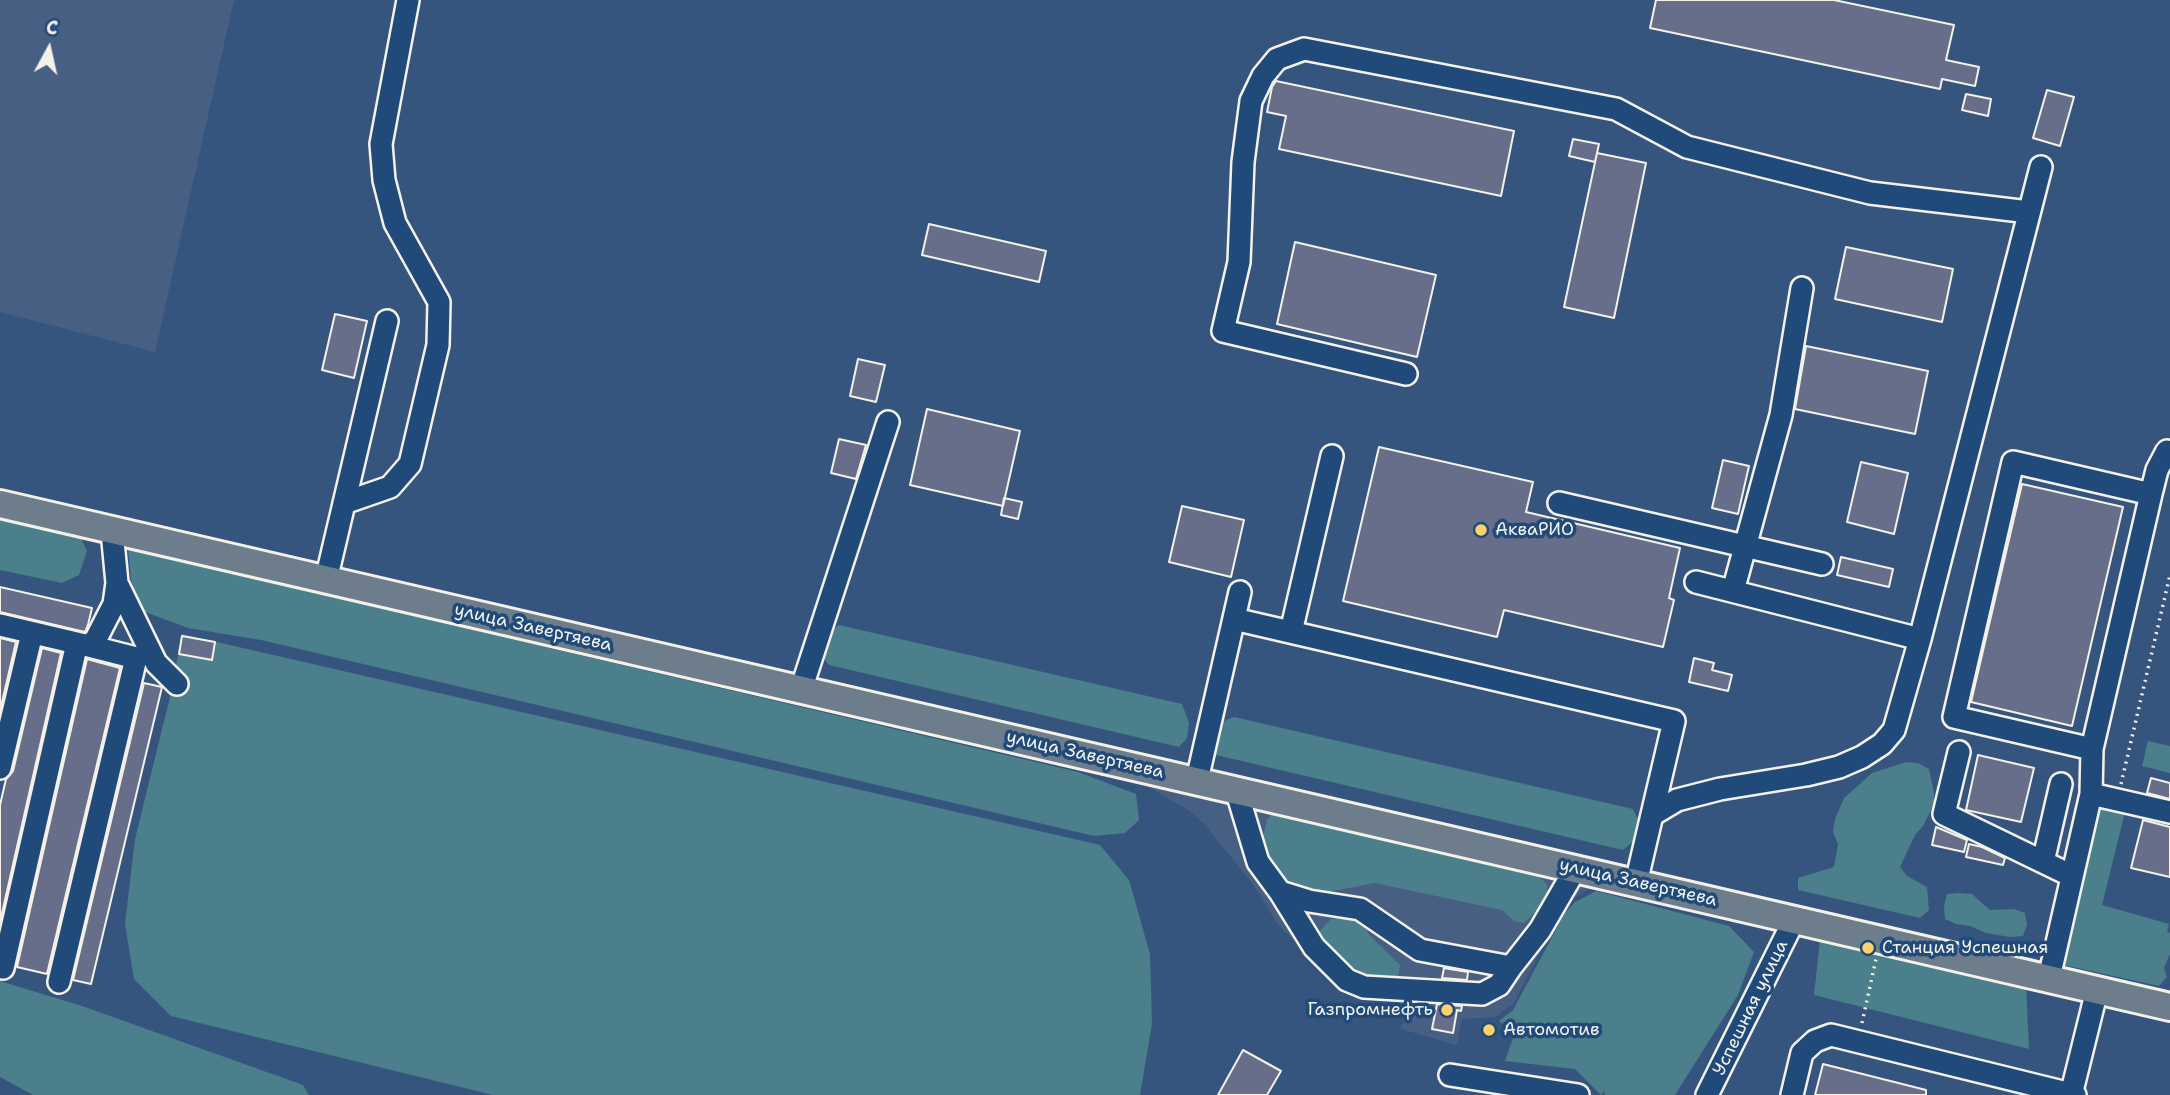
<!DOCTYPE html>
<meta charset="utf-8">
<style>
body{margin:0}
#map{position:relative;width:2170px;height:1095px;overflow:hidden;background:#35557f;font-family:"Shantell Sans",sans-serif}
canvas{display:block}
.north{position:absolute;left:14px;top:14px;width:70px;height:70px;-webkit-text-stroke:5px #1f4a7a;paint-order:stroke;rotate:8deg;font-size:19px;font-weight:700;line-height:28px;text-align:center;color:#f4f1e8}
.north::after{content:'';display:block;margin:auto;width:24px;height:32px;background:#f4f1e8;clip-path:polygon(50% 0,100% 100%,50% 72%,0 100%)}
</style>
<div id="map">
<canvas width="2170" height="1095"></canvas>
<div class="north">С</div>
</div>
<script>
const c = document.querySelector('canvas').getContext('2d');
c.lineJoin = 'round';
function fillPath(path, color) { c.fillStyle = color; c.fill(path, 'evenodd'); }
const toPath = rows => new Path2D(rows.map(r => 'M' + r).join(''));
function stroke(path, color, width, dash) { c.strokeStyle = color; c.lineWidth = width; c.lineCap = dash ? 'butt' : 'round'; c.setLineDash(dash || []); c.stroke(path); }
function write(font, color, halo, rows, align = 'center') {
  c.font = font + ' "Shantell Sans",sans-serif'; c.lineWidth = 7; c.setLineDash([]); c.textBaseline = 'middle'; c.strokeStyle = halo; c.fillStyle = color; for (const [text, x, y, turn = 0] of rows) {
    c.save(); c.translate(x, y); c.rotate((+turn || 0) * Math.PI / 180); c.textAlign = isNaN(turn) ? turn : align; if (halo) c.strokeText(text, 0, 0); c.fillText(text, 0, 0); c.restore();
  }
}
fillPath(toPath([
 [0,0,234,0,155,352,0,312],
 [1142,783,1273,814,1590,889,1572,898,1560,912,1514,1003,1495,1017,1462,1019,1457,1045,1401,1029,1404,1016,1398,1004,1349,993,1340,987,1277,923,1252,883,1206,826,1191,812]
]), '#485f84');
fillPath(toPath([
 [0,516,78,532,87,551,79,575,62,583,0,570],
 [128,549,1078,772,1136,794,1139,820,1125,833,1094,836,261,640,188,628,140,610,131,579],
 [839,625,1182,704,1189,723,1187,738,1179,747,829,665,820,654,825,635],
 [182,634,1100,845,1129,880,1150,954,1152,1024,1140,1095,493,1095,171,1016,134,979,125,924,135,839,170,697],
 [1234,717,1633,809,1640,823,1637,838,1623,850,1216,755,1214,739,1219,723],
 [2148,741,2170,746,2170,773,2142,766],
 [1906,762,1918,763,1929,769,1934,793,1934,804,1923,826,1915,835,1900,867,1907,876,1927,887,1929,910,1920,918,1798,890,1798,878,1834,867,1838,844,1833,832,1835,819,1844,798,1872,773],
 [2107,804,2125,812,2102,905,2169,924,2167,932,2170,933,2170,954,2164,968,2167,977,2159,986,2059,964,2098,807],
 [1273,814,1539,877,1547,884,1548,893,1544,903,1524,923,1514,921,1502,910,1375,883,1316,894,1287,885,1269,861,1262,843,1267,819],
 [1596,891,1729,926,1754,952,1738,995,1675,1095,1605,1095,1604,1091,1601,1095,1575,1069,1505,1061,1515,1032,1499,1021,1513,1010,1565,913,1575,902],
 [1960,893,1972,894,1990,910,2014,909,2025,913,2027,925,2023,936,2010,937,1986,933,1970,926,1956,924,1945,919,1944,906,1947,894],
 [1343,918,1356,921,1366,929,1370,936,1400,965,1398,978,1393,982,1353,976,1317,934,1331,919],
 [1820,940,2026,985,2029,1049,1814,995],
 [0,981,82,1006,303,1085,309,1095,33,1095,0,1077]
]), '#4b7f8c');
const building = toPath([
 [1656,0,1834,0,1954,25,1946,60,1979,67,1975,86,1942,79,1940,89,1650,28,1656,0],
 [1276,81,1514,131,1501,196,1279,149,1286,116,1267,112,1272,87,1276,81],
 [2047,90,2074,97,2060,146,2033,138,2047,90],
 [1966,94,1991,99,1988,116,1962,110,1966,94],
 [1573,139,1599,144,1595,162,1569,156,1573,139],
 [1597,153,1646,163,1614,318,1564,307,1597,153],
 [929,224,1046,251,1039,282,922,255,929,224],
 [1295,242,1436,275,1417,357,1277,324,1295,242],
 [1846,247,1953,269,1942,322,1835,299,1846,247],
 [335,314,367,321,354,378,322,370,335,314],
 [1806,346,1928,371,1915,434,1795,409,1806,346],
 [858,359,885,365,876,402,850,396,858,359],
 [927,409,1020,431,1003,506,910,485,927,409],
 [839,439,866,445,856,479,831,473,839,439],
 [1379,447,1533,482,1526,512,1680,548,1669,598,1674,600,1663,647,1504,610,1497,637,1343,601,1379,447],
 [1723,460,1749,466,1738,514,1712,508,1723,460],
 [1861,462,1908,473,1894,534,1847,522,1861,462],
 [2022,484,2123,507,2072,726,1971,702,2022,484],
 [1004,498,1022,502,1018,519,1001,515,1004,498],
 [1182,506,1244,520,1231,577,1169,562,1182,506],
 [1841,557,1893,569,1889,587,1837,575,1841,557],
 [0,587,92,608,88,625,85,632,0,612,0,587],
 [182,636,215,642,212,660,179,654,182,636],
 [0,638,16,642,0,711,0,638],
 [42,648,61,653,0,922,0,805,6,779,13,771,42,648],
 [1694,658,1714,663,1712,670,1732,675,1728,691,1689,682,1694,658],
 [87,659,120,668,47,974,17,967,87,659],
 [144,683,162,687,91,984,73,980,144,683],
 [1978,755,2034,768,2021,822,1966,810,1978,755],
 [2151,778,2170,783,2170,799,2147,793,2151,778],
 [2143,820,2170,827,2170,877,2131,868,2143,820],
 [1936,827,1967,840,1964,852,1932,845,1936,827],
 [1969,844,1982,847,2005,858,2003,865,1966,857,1969,844],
 [1444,968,1468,972,1467,980,1442,978,1444,968],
 [1437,1004,1462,1006,1461,1011,1457,1010,1453,1033,1432,1029,1437,1004],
 [1243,1050,1281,1071,1267,1095,1218,1095,1243,1050],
 [1823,1064,1926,1090,1926,1095,1815,1095,1823,1064]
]);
fillPath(building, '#676e8a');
stroke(building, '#f4f1e8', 2);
const minor = toPath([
 [1406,374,1223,331,1239,262,1243,162,1251,101,1263,76,1277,59,1304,49,1616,109,1687,147,1870,193,2029,212],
 [344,503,390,487,410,464,438,345,439,302,395,223,384,180,381,144,408,0],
 [1559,503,1822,564],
 [326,580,387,321],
 [1696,582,1920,639],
 [117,583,156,663,177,684],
 [1733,591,1781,415,1802,288],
 [1234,619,1674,721,1636,883],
 [0,625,89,646,96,639,114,604,117,583,112,531],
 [1291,632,1332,456],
 [801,690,888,422],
 [2092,749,1954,717,2013,462,2151,494],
 [1959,752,1944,814,2072,876],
 [0,768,32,633],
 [1197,780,1240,592],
 [1236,789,1258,862,1280,892,1309,901,1360,909,1420,950,1511,967,1540,930,1576,868],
 [2091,794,2092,749,2151,494,2157,470,2167,451,2170,452],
 [1652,815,1677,800,1720,789,1806,775,1839,767,1862,757,1882,744,1894,730,1920,639,2041,167],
 [2043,862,2061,784],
 [1280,892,1314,947,1347,980,1364,987,1482,994,1499,985,1511,967],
 [3,968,77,643],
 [2049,978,2091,794,2170,812],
 [59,982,136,658,89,646],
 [1450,1075,1578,1095],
 [1707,1095,1794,920],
 [1792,1095,1802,1053,1815,1041,1831,1035,2075,1095],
 [2071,1095,2097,990]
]);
const major = toPath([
 [0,504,2170,1007]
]);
stroke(minor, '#f4f1e8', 26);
stroke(major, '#f4f1e8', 32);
stroke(toPath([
 [2121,784,2170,575],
 [1862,1023,1876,959]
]), '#f4f1e8', 3.5, [2, 5]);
stroke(minor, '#1f4a7a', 21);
stroke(major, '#6d7d8c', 26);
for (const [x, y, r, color] of [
 [1481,530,7,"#ffd166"],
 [1868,948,7,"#ffd166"],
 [1447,1010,7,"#ffd166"],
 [1489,1030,7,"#ffd166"]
]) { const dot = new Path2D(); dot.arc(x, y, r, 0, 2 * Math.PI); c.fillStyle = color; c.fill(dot); stroke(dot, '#1f4a7a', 2.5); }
write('18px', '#f4f1e8', '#1f4a7a', [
 ["АкваРИО",1495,530],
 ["Станция Успешная",1882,948],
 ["Газпромнефть",1433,1010,"right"],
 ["Автомотив",1503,1030]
], 'left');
write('18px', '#f4f1e8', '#1f4a7a', [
 ["улица Завертяева",533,628,13],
 ["улица Завертяева",1085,755,13],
 ["улица Завертяева",1638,883,13],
 ["Успешная улица",1751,1008,-64]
]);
</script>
